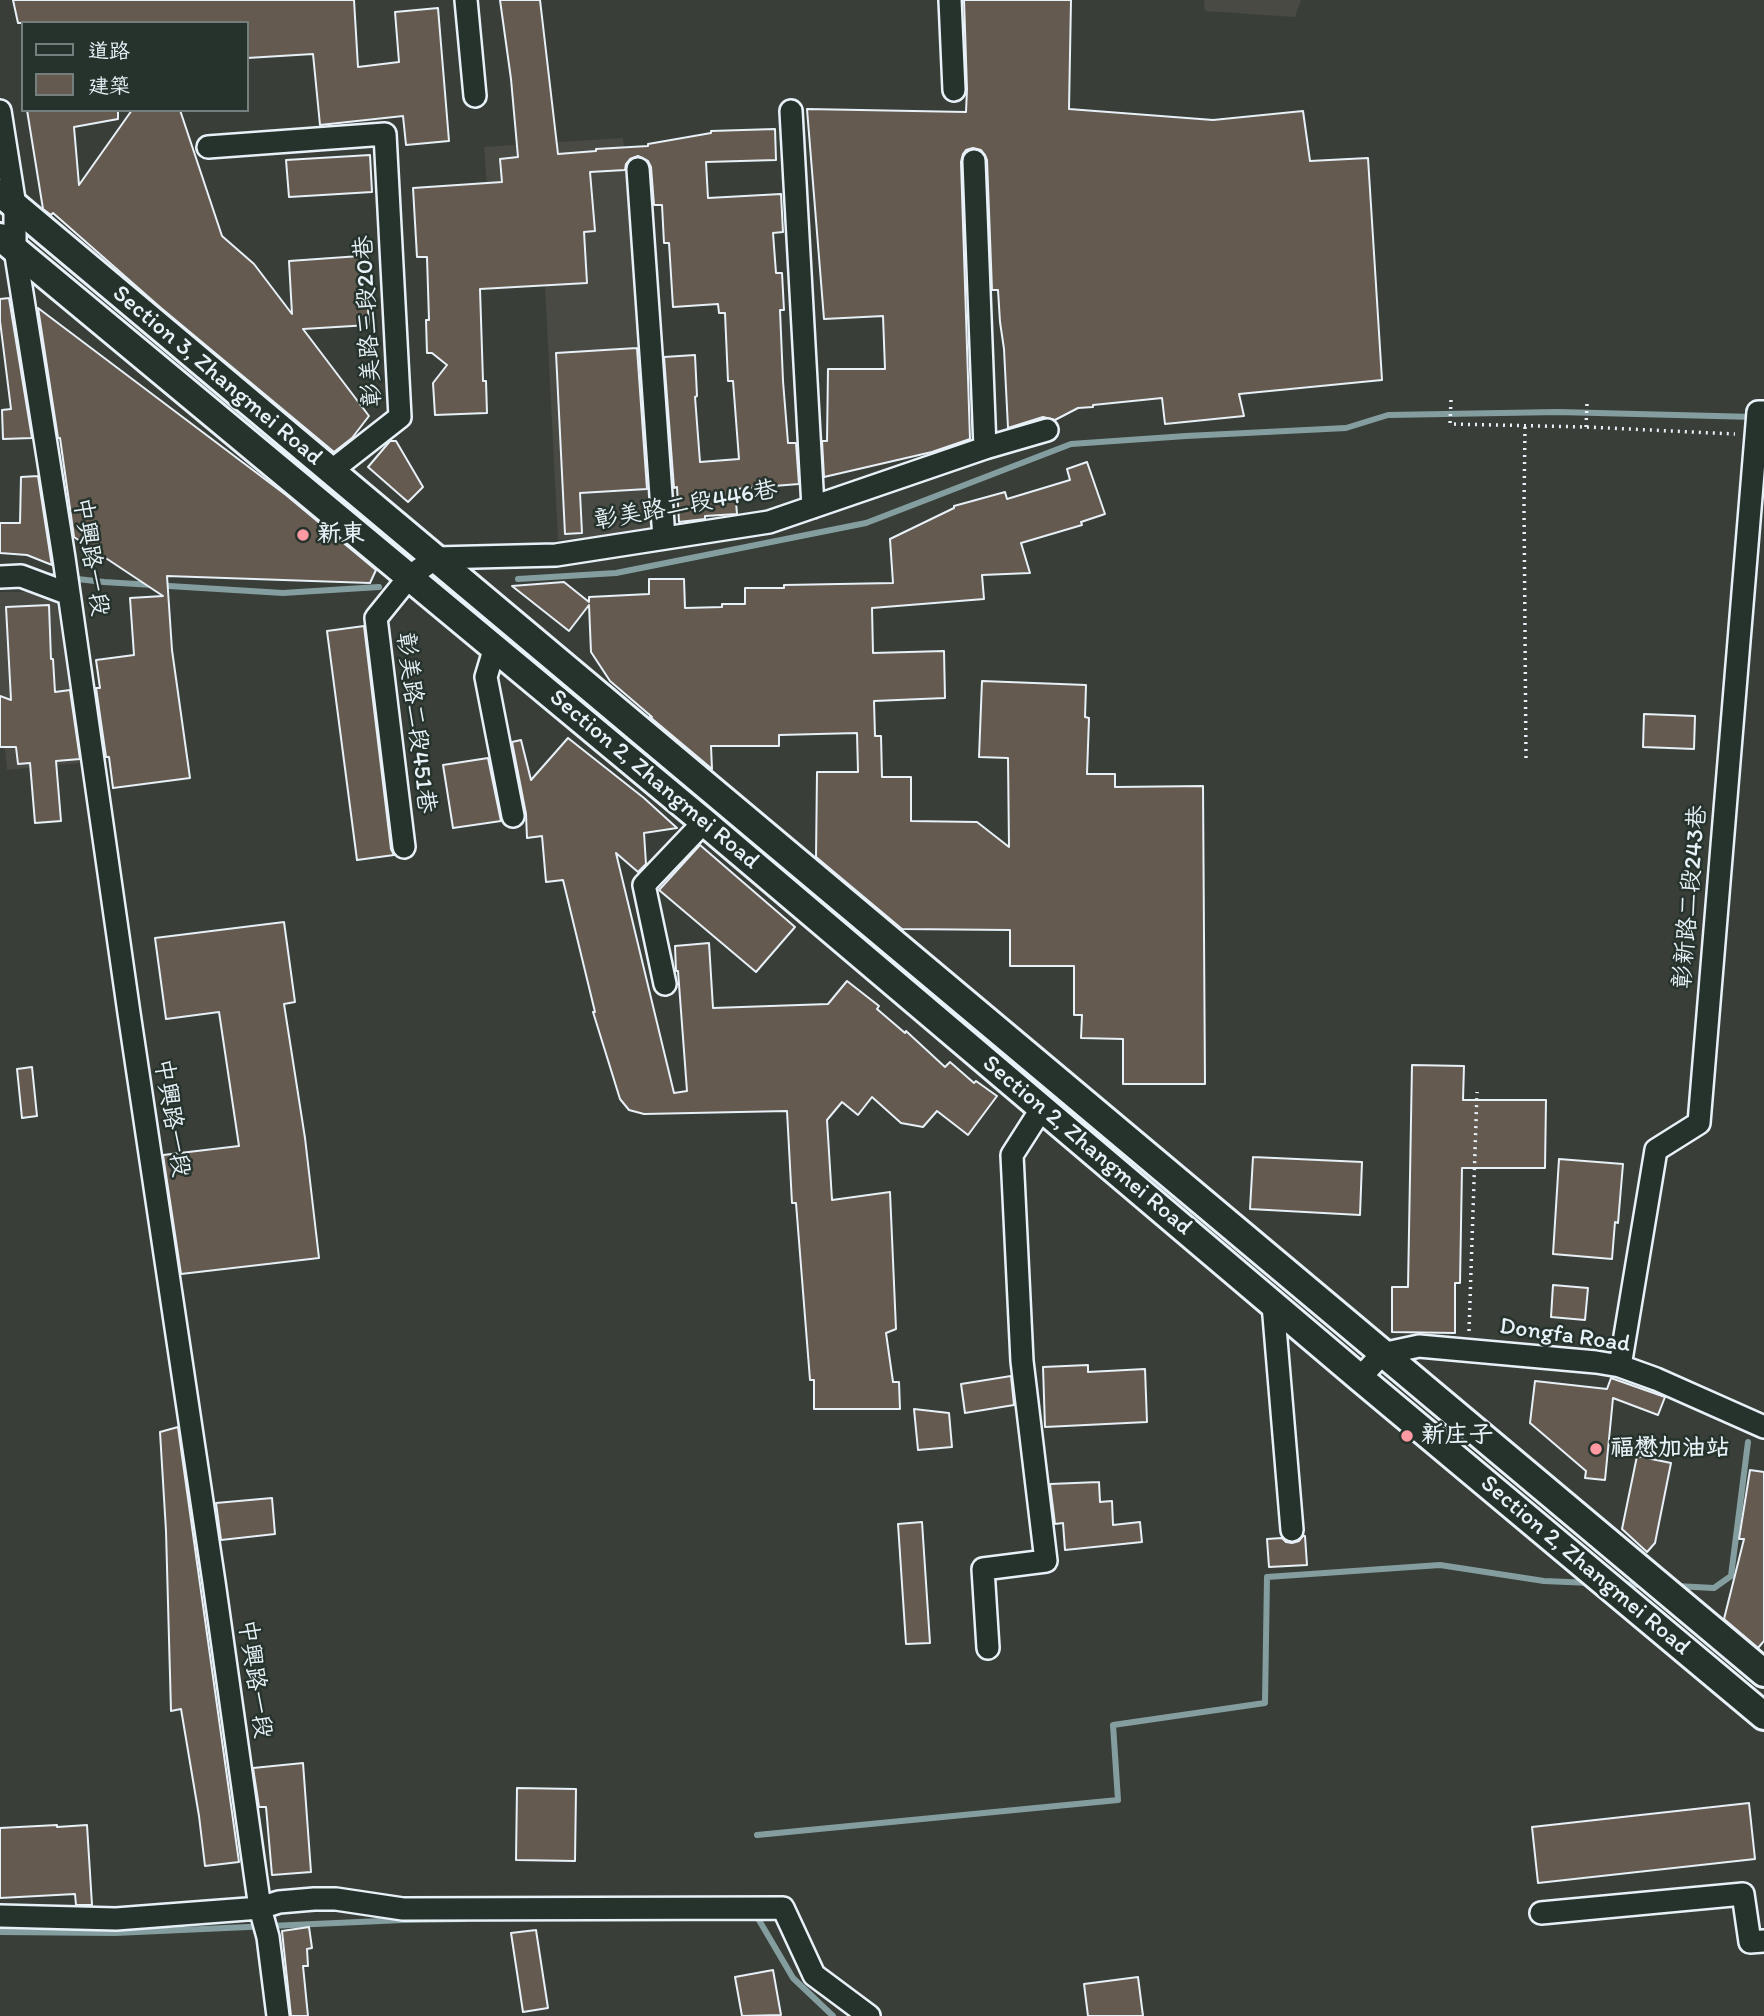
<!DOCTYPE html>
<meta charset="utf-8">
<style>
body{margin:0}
#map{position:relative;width:1764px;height:2016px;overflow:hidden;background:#393f38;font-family:Itim,"LXGW WenKai TC",sans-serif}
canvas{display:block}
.legend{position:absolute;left:21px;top:21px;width:228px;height:91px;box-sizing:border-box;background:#26332d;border:2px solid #747f7e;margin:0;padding:9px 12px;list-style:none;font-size:21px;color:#e8f1f8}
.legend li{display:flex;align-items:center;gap:14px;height:35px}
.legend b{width:35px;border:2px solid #747f7e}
</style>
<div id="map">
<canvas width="1764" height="2016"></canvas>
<ul class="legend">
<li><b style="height:9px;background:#26332d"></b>道路</li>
<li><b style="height:19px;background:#655a50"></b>建築</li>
</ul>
</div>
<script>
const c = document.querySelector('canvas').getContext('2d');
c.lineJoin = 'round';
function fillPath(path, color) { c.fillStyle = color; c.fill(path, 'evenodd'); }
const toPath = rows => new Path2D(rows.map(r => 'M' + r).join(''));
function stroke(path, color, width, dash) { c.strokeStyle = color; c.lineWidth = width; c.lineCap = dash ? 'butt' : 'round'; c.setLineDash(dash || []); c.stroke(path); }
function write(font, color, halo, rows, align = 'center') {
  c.font = font + ' Itim,"LXGW WenKai TC",sans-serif'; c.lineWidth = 5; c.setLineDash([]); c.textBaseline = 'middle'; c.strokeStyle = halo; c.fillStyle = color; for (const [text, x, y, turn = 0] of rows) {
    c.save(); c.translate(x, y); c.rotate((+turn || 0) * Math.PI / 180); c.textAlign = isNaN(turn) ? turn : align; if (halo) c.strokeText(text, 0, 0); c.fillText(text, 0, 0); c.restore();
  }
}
fillPath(toPath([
 [1204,0,1301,0,1295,17,1205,11],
 [623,138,658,531,558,540,545,286,495,288,484,147],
 [0,592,53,592,71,659,82,752,80,763,7,770,5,749,0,748]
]), '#494a43');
stroke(toPath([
 [42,575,104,582,283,593,379,587],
 [518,579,616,573,866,523,1071,444,1186,436,1346,428,1388,415,1558,412,1755,417],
 [1620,1584,1644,1585],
 [1676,1586,1714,1588,1731,1576,1748,1442],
 [757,1835,1118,1800,1113,1725,1265,1703,1267,1577,1440,1565,1544,1581,1591,1583],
 [753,1915,756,1915,793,1978,833,2016],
 [0,1932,115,1933,403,1920,465,1919]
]), '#849ea0', 6);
const building = toPath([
 [13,0,354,0,358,67,399,62,395,12,438,8,449,141,406,145,403,116,320,125,313,54,247,58,247,23,18,23,13,0],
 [500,0,540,0,558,154,596,151,596,149,648,146,648,144,711,133,711,131,775,129,776,160,706,162,708,198,781,194,783,232,773,233,776,273,782,273,784,310,780,310,783,381,788,443,796,443,799,484,735,489,737,514,705,516,705,519,679,522,677,487,674,488,664,357,695,355,697,396,695,397,700,462,739,459,733,381,728,381,725,313,719,313,718,304,673,307,669,243,664,243,662,205,654,205,651,167,648,161,638,156,630,159,626,164,625,170,590,172,595,231,584,232,587,283,480,289,483,381,486,381,487,413,435,415,433,383,447,365,432,353,427,353,426,320,429,320,427,257,417,257,413,188,502,182,500,159,518,157,511,79,500,0],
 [964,0,1071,0,1069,109,1213,120,1303,111,1310,161,1368,158,1382,380,1239,394,1244,416,1165,424,1162,398,1093,405,1093,407,1078,408,1055,420,1043,417,1008,428,1004,349,1000,322,998,290,992,290,987,160,985,155,981,150,973,148,966,150,963,154,961,162,970,439,932,452,824,477,822,441,827,441,828,369,885,369,883,316,824,319,807,109,966,112,967,89,964,0],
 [27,110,118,110,118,119,74,127,79,185,132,110,180,110,222,236,254,264,292,314,289,261,360,256,363,292,367,292,369,325,303,329,369,416,352,438,334,452,161,308,53,213,51,215,43,209,27,110],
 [370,155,372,192,289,197,286,160,370,155],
 [9,298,32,438,3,439,2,410,11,409,0,321,0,299,9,298],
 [38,308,286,495,376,570,370,583,167,576,172,650,190,778,113,788,109,757,106,757,96,688,100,688,96,660,134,655,130,598,163,596,74,537,60,438,58,438,38,308],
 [637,348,647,489,580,493,582,533,565,534,556,353,637,348],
 [390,441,396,441,423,487,408,502,368,467,390,441],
 [1087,462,1105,514,1081,522,1082,525,1021,543,1030,573,982,575,984,599,872,608,873,653,944,651,945,698,874,701,875,736,881,736,882,777,911,777,911,821,977,822,1009,847,1008,758,979,757,982,681,1086,685,1085,717,1089,718,1087,774,1115,774,1115,787,1203,786,1205,1084,1123,1084,1123,1039,1081,1038,1082,1015,1074,1015,1074,966,1010,966,1010,930,902,929,816,857,817,772,858,772,857,733,779,735,779,746,711,746,712,769,650,717,652,717,610,681,591,652,589,605,569,631,512,586,564,582,589,602,589,597,649,594,649,579,684,579,685,608,722,607,722,604,745,604,745,588,784,588,784,585,893,583,890,539,954,508,954,506,1005,492,1007,499,1070,480,1067,469,1087,462],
 [38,476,51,560,52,565,27,555,0,553,0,523,20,523,21,477,38,476],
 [49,605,51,659,53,659,55,692,70,690,80,759,56,761,61,821,35,823,30,763,18,764,16,747,0,747,0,696,11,700,6,607,49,605],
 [364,626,391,849,394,855,357,860,327,631,364,626],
 [1644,714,1695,716,1694,749,1643,747,1644,714],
 [568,738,644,798,677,828,644,833,646,864,638,872,616,853,674,1093,687,1091,678,971,676,971,675,946,709,943,713,1008,828,1004,847,981,879,1006,877,1009,905,1033,906,1031,945,1067,950,1062,974,1083,976,1081,997,1096,968,1135,937,1111,923,1127,901,1123,872,1097,858,1115,842,1102,827,1120,832,1200,890,1192,896,1329,886,1333,893,1382,899,1382,900,1409,814,1409,814,1380,810,1380,796,1203,792,1203,787,1111,644,1114,629,1110,620,1099,593,1012,595,1012,563,880,546,882,542,836,527,838,526,814,512,742,521,740,531,780,568,738],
 [488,758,501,821,453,828,443,765,488,758],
 [700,845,795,927,756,972,659,890,700,845],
 [284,922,295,1002,284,1004,305,1138,319,1258,181,1274,163,1155,239,1146,219,1012,166,1019,155,938,284,922],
 [1412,1065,1464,1066,1463,1100,1546,1100,1545,1168,1462,1168,1460,1283,1455,1283,1455,1333,1392,1332,1392,1287,1408,1287,1412,1065],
 [32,1067,37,1116,22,1118,17,1069,32,1067],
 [1253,1157,1362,1162,1360,1215,1250,1209,1253,1157],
 [1559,1159,1623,1164,1618,1223,1615,1222,1612,1259,1553,1254,1559,1159],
 [1553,1285,1588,1288,1585,1320,1551,1317,1553,1285],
 [1088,1365,1088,1372,1145,1369,1147,1422,1045,1427,1043,1367,1088,1365],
 [1011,1376,1014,1405,965,1413,961,1384,1011,1376],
 [1611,1378,1665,1397,1658,1415,1613,1398,1605,1480,1585,1478,1586,1471,1530,1423,1535,1381,1607,1389,1611,1378],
 [914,1409,949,1413,952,1447,918,1450,914,1409],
 [178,1427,239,1862,205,1866,199,1816,181,1709,171,1711,166,1531,160,1432,178,1427],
 [1637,1456,1671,1463,1655,1543,1647,1552,1622,1529,1637,1456],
 [1750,1470,1764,1472,1764,1641,1758,1648,1724,1619,1744,1539,1739,1539,1750,1470],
 [1099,1482,1100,1502,1112,1501,1113,1525,1140,1522,1142,1542,1065,1550,1063,1523,1055,1524,1050,1484,1099,1482],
 [272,1498,275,1534,221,1540,216,1503,272,1498],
 [922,1522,930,1643,906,1644,898,1524,922,1522],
 [1303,1536,1305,1536,1307,1565,1269,1567,1267,1539,1282,1538,1286,1542,1292,1543,1299,1541,1303,1536],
 [303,1763,311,1872,272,1875,266,1807,259,1807,253,1768,303,1763],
 [517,1788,576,1789,575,1861,516,1860,517,1788],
 [1749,1803,1755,1859,1538,1883,1532,1827,1749,1803],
 [57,1825,57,1827,87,1825,92,1905,76,1905,75,1894,0,1898,0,1828,57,1825],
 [309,1927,312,1948,307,1949,308,1966,303,1966,308,2016,291,2016,282,1931,309,1927],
 [536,1930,548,2008,523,2012,511,1933,536,1930],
 [773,1970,781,2015,742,2016,735,1977,773,1970],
 [1138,1977,1143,2016,1088,2016,1084,1984,1138,1977]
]);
fillPath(building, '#655a50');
stroke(building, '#e8f1f8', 2);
const minor = toPath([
 [466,0,475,96],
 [950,0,954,90],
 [0,111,15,206,15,249,64,558,129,1013,214,1582,260,1908,268,1937,278,2016],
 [791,111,813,507],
 [208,147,385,134,400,417,331,471],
 [974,161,985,448],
 [638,169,664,538],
 [0,577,21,576,69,594],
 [495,647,486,677,513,816],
 [404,847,376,618,410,576,436,558,556,555,769,522,985,448,1047,430],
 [665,984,644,885,704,822],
 [1273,1304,1292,1530],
 [1620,1366,1656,1150,1699,1123,1758,412,1764,412],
 [1360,1378,1382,1354,1419,1346,1596,1362,1620,1366,1656,1379,1764,1427],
 [988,1648,983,1569,1046,1561,1022,1361,1012,1155,1042,1108],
 [1541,1913,1743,1894,1750,1942,1764,1941],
 [0,1916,116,1919,260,1908,279,1902,314,1899,336,1899,403,1909,783,1908,814,1975,869,2016]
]);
const major = toPath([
 [0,193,1764,1673],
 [0,237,704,822,1360,1378,1764,1716]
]);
stroke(minor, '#e8f1f8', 26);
stroke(major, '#e8f1f8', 32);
stroke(toPath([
 [1451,400,1450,424,1586,427,1735,434],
 [1525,427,1524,505,1526,759],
 [1586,427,1587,404],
 [1469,1331,1477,1092]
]), '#e8f1f8', 3.5, [2, 5]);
stroke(minor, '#26332d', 21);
stroke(major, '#26332d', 26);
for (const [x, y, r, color] of [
 [303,535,7,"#ff9aa2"],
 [1407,1436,7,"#ff9aa2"],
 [1596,1449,7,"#ff9aa2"]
]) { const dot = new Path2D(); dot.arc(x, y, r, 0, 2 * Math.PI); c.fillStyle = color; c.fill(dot); stroke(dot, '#26332d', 2.5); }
write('24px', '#e8f1f8', '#26332d', [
 ["彰美路三段20巷",369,321,-93],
 ["Section 3, Zhangmei Road",217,376,40],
 ["彰美路二段446巷",686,506,-10],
 ["中興路一段",90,557,81],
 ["彰美路二段451巷",415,723,83],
 ["Section 2, Zhangmei Road",654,780,40],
 ["彰新路二段243巷",1691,897,-85],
 ["中興路一段",171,1118,81],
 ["Section 2, Zhangmei Road",1087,1146,40],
 ["Dongfa Road",1565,1336,8],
 ["Section 2, Zhangmei Road",1585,1566,40],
 ["中興路一段",254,1679,82]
]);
write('bold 24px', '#e8f1f8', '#26332d', [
 ["新東",317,535],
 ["新庄子",1421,1436],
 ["福懋加油站",1610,1449]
], 'left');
</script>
